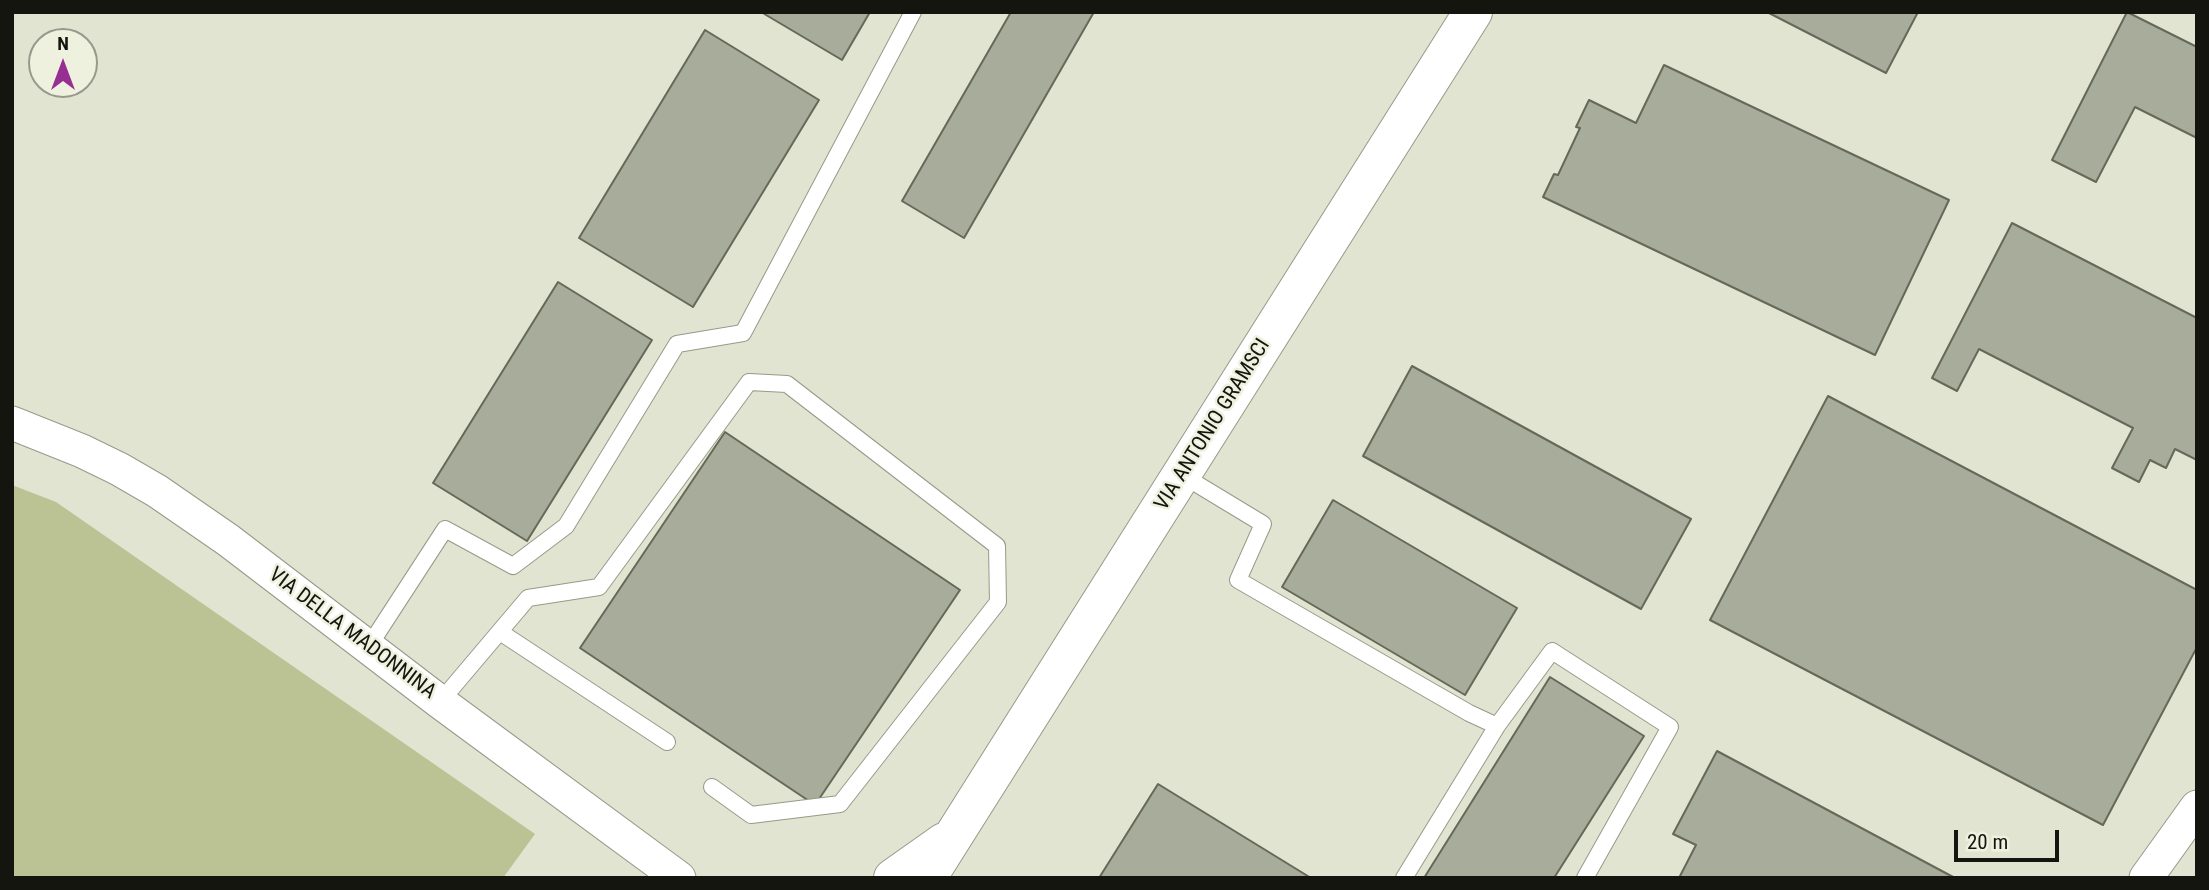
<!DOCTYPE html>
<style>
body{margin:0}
#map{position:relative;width:2209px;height:890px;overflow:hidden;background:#e0e4d1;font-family:"Roboto Condensed",sans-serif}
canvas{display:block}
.frame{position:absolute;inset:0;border:14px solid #13150e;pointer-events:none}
.north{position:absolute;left:28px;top:28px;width:70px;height:70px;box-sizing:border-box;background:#edf1de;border:2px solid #96998b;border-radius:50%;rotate:0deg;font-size:19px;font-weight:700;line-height:28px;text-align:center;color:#13150e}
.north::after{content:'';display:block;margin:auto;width:24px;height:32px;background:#972f92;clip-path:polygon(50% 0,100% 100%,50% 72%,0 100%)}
.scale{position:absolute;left:1954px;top:830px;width:105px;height:32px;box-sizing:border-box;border:4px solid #13150e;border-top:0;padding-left:9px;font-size:21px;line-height:24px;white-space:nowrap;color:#13150e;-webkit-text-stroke:5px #edf1de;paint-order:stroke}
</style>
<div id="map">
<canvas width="2209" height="890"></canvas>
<div class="frame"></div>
<div class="north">N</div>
<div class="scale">20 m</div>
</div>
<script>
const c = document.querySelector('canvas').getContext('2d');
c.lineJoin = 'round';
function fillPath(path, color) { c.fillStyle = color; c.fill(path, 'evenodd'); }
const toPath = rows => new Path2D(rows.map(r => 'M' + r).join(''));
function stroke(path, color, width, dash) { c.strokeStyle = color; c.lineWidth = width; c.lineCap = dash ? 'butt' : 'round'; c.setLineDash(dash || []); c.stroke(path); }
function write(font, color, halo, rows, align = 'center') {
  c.font = font + ' "Roboto Condensed",sans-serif'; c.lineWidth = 5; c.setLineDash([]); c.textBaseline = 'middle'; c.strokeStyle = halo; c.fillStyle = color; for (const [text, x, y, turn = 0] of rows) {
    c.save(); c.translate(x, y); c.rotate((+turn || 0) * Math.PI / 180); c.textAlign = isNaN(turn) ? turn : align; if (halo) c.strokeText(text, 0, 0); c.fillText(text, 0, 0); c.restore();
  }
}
fillPath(toPath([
 [12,485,56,502,535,834,503,878,12,878]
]), '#bbc294');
const building = toPath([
 [761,12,870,12,842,60,761,12],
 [1011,12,1094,12,964,238,902,201,1011,12],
 [1767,12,1918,12,1886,73,1767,12],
 [2127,12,2197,47,2197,138,2135,107,2096,182,2052,160,2127,12],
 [705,30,819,100,693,307,579,238,705,30],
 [1664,65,1949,200,1875,355,1543,197,1554,174,1558,175,1580,128,1576,127,1589,100,1636,123,1664,65],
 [2012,223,2197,318,2197,460,2175,449,2166,468,2150,460,2139,482,2112,468,2133,428,1979,349,1957,391,1932,378,2012,223],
 [558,282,652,340,527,541,433,483,558,282],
 [1412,366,1691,519,1641,609,1363,456,1412,366],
 [1828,396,2197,590,2197,647,2103,825,1710,620,1828,396],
 [725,432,960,590,815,805,580,648,725,432],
 [1333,500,1517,608,1465,695,1282,587,1333,500],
 [1550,677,1644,736,1554,878,1424,878,1550,677],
 [1717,751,1955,878,1679,878,1696,845,1673,834,1717,751],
 [1158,784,1311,878,1099,878,1158,784]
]);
fillPath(building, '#a8ac9a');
stroke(building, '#666858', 2);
const lane = toPath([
 [1182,475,1263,524,1238,580,1469,713,1497,726],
 [500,632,667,742],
 [369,646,445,529,513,566,566,526,677,344,743,333,913,12],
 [440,702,528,598,599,587,749,382,787,384,997,546,998,602,840,804,751,815,712,787],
 [1404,878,1497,726,1552,651,1670,727,1585,878]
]);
const street = toPath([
 [12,423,82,451,119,469,157,491,228,540,440,702,679,878],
 [2146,878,2197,807]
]);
const secondary = toPath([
 [893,878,944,842],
 [927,878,1473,12]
]);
stroke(lane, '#979a88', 18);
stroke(street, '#979a88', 35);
stroke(secondary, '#979a88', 40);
stroke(lane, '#fff', 16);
stroke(street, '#fff', 33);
stroke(secondary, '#fff', 38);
write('21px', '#13150e', '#edf1de', [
 ["VIA ANTONIO GRAMSCI",1213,425,-58],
 ["VIA DELLA MADONNINA",352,634,37]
]);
</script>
